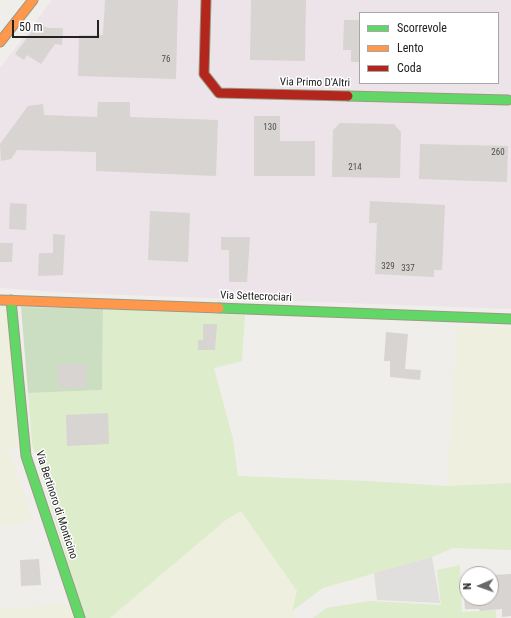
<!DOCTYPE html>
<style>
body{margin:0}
#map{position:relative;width:511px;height:618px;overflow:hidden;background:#f0eeeb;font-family:"Roboto Condensed",sans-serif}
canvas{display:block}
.legend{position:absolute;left:359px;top:12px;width:140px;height:72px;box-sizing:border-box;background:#fff;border:1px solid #a7a7a7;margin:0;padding:5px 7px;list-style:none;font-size:12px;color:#222}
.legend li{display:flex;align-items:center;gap:8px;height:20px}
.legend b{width:20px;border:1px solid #a7a7a7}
.north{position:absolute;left:459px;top:566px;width:40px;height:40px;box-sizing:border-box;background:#fff;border:1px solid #a7a7a7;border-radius:50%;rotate:268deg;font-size:11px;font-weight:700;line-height:16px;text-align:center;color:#222}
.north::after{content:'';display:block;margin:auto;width:14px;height:18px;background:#6a6968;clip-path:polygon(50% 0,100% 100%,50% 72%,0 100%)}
.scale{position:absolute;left:12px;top:20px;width:87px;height:18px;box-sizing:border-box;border:2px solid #222;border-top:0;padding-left:5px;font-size:12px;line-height:14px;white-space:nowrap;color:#222;-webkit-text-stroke:3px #fff;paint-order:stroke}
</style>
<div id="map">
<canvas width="511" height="618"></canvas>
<ul class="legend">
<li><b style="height:5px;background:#63d668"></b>Scorrevole</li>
<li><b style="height:5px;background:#ff974d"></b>Lento</li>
<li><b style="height:5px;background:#b3261e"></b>Coda</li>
</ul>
<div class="north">N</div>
<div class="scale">50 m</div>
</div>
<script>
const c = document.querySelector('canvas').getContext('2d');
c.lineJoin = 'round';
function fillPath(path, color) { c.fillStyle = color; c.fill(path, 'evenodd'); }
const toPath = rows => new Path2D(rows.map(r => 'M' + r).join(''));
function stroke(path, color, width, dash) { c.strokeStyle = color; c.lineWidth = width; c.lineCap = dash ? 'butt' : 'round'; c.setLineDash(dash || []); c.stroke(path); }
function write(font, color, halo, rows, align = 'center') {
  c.font = font + ' "Roboto Condensed",sans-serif'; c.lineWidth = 3; c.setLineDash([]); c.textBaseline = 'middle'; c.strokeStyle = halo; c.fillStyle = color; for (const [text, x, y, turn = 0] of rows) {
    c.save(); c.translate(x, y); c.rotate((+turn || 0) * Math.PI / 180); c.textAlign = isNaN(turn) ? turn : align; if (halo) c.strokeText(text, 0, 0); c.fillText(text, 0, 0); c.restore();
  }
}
fillPath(toPath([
 [52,0,511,0,511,309,69,293,0,288,0,68],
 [360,13,498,13,498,83,360,83]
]), '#ede4e9');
fillPath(toPath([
 [0,306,7,306,18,447,8,449,33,520,0,527],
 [457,326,511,327,511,483,447,486],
 [241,511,297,591,292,611,296,618,110,618,227,519],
 [68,604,74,618,0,618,0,609]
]), '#efefdf');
fillPath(toPath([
 [103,309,245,315,242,361,214,368,233,439,238,476,368,481,447,486,511,483,511,550,453,548,432,557,323,588,292,611,297,591,241,511,227,519,110,618,85,618,32,444,28,393,102,390],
 [460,565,462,612,496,610,496,618,313,618,326,608,369,601,441,605,437,570]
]), '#ddeccb');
fillPath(toPath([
 [21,307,103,309,102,390,28,393]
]), '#cbdec1');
fillPath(toPath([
 [432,557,440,603,377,600,374,573]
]), '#e0dfde');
fillPath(toPath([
 [105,0,178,0,176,79,78,76,79,35,103,35],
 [251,0,306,0,305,61,250,60],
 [344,20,360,20,360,62,351,62,351,50,343,50],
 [38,23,48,28,63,28,62,45,55,44,41,64,27,55,24,60,15,54],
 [98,102,130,102,130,117,218,120,216,176,96,171,96,152,17,150,11,159,1,161,0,144,28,106,43,104,44,115,97,117],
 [254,116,280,116,280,141,315,141,315,176,254,176],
 [340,123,394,124,401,132,400,178,332,177,333,130],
 [420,144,508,146,507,182,419,179],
 [370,201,445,205,442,270,434,270,434,277,375,274,377,223,369,223],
 [10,203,27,204,26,230,9,229],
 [150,211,190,213,188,262,148,260],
 [53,234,65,235,63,275,38,276,39,253,53,253],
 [221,237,250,237,247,282,229,282,229,250,221,250],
 [0,243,13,243,12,262,0,262],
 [203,324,217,324,215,350,198,350,198,340,203,340],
 [386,332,408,334,405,369,421,370,420,380,390,377,390,361,384,361],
 [86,364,86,388,59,387,58,365],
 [108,413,109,444,67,446,66,415],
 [39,559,41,585,21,586,20,560],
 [511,574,511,616,502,617,502,609,480,611,479,609,465,609,464,598,491,598,491,575]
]), '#d7d4d2');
const fast = toPath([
 [348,96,508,100],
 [11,300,26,456,80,618],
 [219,308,511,319]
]);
const slow = toPath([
 [0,42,33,0],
 [0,300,219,308]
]);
const jam = toPath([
 [206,0,204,74,219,93,348,96]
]);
stroke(fast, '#999a82', 11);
stroke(slow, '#999a82', 11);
stroke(jam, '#999a82', 11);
stroke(fast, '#63d668', 9);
stroke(slow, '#ff974d', 9);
stroke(jam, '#b3261e', 9);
write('9px', '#4f4e4e', null, [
 ["76",166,60],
 ["130",270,128],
 ["260",498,153],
 ["214",355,168],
 ["329",388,267],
 ["337",408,269]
]);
write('11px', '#222', '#fff', [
 ["Via Primo D'Altri",315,83,1],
 ["Via Settecrociari",256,297,2],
 ["Via Bertinoro di Monticino",56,505,72]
]);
</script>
